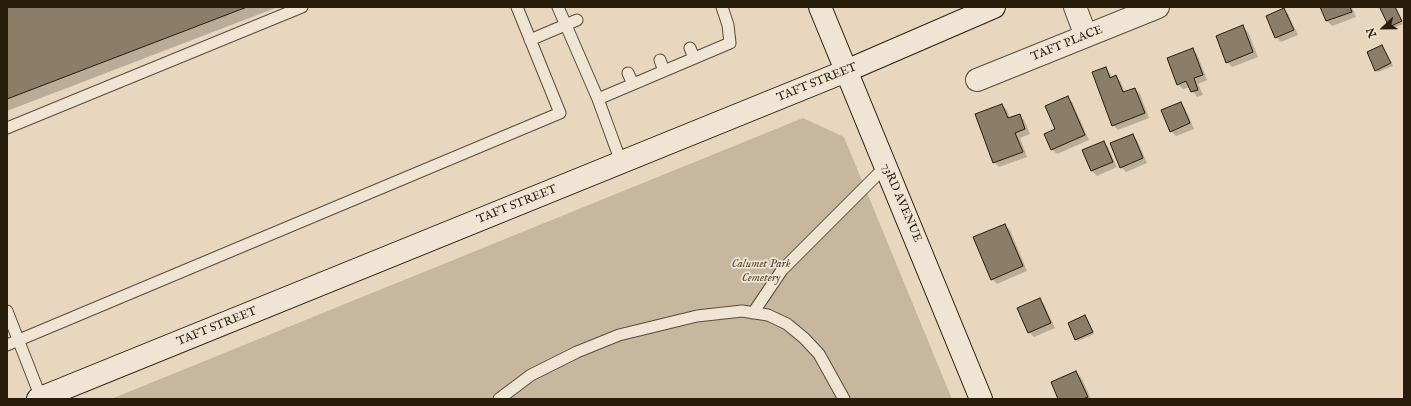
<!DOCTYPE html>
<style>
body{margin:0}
#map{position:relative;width:1411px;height:406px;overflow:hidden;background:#e8d7be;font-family:"IM FELL English",serif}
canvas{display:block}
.frame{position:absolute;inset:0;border:8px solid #281c0a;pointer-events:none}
.north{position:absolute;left:1363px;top:8px;width:40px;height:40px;-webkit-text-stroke:3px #f0e5d5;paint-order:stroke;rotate:248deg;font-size:11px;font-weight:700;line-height:16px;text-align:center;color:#281c0a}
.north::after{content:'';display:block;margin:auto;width:14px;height:18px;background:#281c0a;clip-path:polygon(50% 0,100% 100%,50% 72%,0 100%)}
</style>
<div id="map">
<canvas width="1411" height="406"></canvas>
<div class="frame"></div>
<div class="north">N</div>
</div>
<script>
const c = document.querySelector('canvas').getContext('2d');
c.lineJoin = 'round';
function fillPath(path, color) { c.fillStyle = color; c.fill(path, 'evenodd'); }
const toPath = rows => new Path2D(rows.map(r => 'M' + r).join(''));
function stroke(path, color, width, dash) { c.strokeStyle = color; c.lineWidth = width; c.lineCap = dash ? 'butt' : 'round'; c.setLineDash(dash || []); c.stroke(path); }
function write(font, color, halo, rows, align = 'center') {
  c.font = font + ' "IM FELL English",serif'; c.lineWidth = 3.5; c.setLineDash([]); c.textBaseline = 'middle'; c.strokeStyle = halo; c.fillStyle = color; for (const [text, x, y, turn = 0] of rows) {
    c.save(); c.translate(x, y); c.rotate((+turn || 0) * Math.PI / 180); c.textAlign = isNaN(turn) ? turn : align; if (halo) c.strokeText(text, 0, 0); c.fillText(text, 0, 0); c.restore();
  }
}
fillPath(toPath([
 [803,118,844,137,952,399,111,399]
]), '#c7b79f');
fillPath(toPath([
 [7,7,278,7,7,111],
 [1321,7,1352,7,1356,17,1332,26,1327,21],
 [1385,7,1396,7,1403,24,1392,29,1389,26],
 [1283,9,1288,14,1298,35,1281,42,1276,37],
 [1242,27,1248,32,1258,57,1232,67,1227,62],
 [1382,46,1393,66,1378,72,1376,70],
 [1192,49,1197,54,1207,80,1198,84,1203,95,1197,97,1190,87,1183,89,1178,84],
 [1106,68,1113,78,1116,77,1121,82,1125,93,1135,89,1140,94,1149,118,1118,130,1113,125],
 [1067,97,1072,102,1089,140,1057,154,1052,149,1056,130],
 [1180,103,1185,108,1194,129,1176,136,1171,131],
 [1002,105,1007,110,1010,118,1019,115,1024,120,1030,134,1020,138,1027,157,999,167,994,162],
 [1132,135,1137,140,1147,163,1126,172,1121,167],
 [1103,142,1108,147,1117,167,1097,176,1092,171],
 [1005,225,1010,230,1027,271,997,284,992,279],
 [1039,299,1044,304,1055,328,1034,337,1029,332],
 [1085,316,1094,334,1078,341,1076,339],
 [1076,372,1081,377,1091,399,1059,399]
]), '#0003');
const building = toPath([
 [7,7,247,7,7,99,7,7],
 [1320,7,1350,7,1352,12,1326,21,1320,7],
 [1382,7,1395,7,1402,21,1389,27,1380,8,1382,7],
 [1284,8,1294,30,1275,38,1266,16,1284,8],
 [1243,25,1253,52,1226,63,1216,36,1243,25],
 [1382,45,1391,63,1375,71,1367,52,1382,45],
 [1193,48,1203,75,1194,78,1198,90,1191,92,1186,81,1177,85,1167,58,1193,48],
 [1106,67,1110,78,1116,75,1123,92,1135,88,1145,113,1112,126,1092,72,1106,67],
 [1068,96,1085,135,1051,150,1044,134,1055,129,1045,106,1068,96],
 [1181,102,1190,123,1170,132,1161,110,1181,102],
 [1002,104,1008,118,1020,114,1025,129,1015,133,1023,152,993,163,975,114,1002,104],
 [1133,134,1143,158,1120,168,1110,143,1133,134],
 [1104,141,1113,162,1091,171,1082,150,1104,141],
 [1005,224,1023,266,991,280,973,237,1005,224],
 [1040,298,1051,323,1028,333,1017,308,1040,298],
 [1085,315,1093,332,1075,340,1068,323,1085,315],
 [1076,371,1088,397,1083,399,1058,399,1051,382,1076,371]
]);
fillPath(building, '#8c7d68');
stroke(building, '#281c0a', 1);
const lane = toPath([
 [558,7,598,99],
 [530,40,577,20],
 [690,48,694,58],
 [660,60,664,71],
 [628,73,633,84],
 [7,128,302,7],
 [621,162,598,99,730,43,728,25,722,7],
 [7,311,41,398],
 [753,313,782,270,885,167],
 [7,345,560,113,517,7],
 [499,399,531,375,577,352,619,335,697,316,742,311,768,315,787,324,804,338,819,354,844,399]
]);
const street = toPath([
 [1075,7,1086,36],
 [977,80,1158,7]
]);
const secondary = toPath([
 [820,7,981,399],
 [38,399,846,71,994,7]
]);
stroke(lane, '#584b37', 13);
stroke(street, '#584b37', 24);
stroke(secondary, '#281c0a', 24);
stroke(lane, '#f0e5d5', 11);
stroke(street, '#f0e5d5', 22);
stroke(secondary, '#f0e5d5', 22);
write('12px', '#281c0a', '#f0e5d5', [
 ["TAFT PLACE",1067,44,-22],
 ["TAFT STREET",817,83,-22],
 ["73RD AVENUE",901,203,67],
 ["TAFT STREET",517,205,-22],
 ["TAFT STREET",217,327,-22]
]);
write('italic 12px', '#584a37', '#f0e5d5', [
 ["Calumet Park",761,265],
 ["Cemetery",761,279]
]);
</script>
